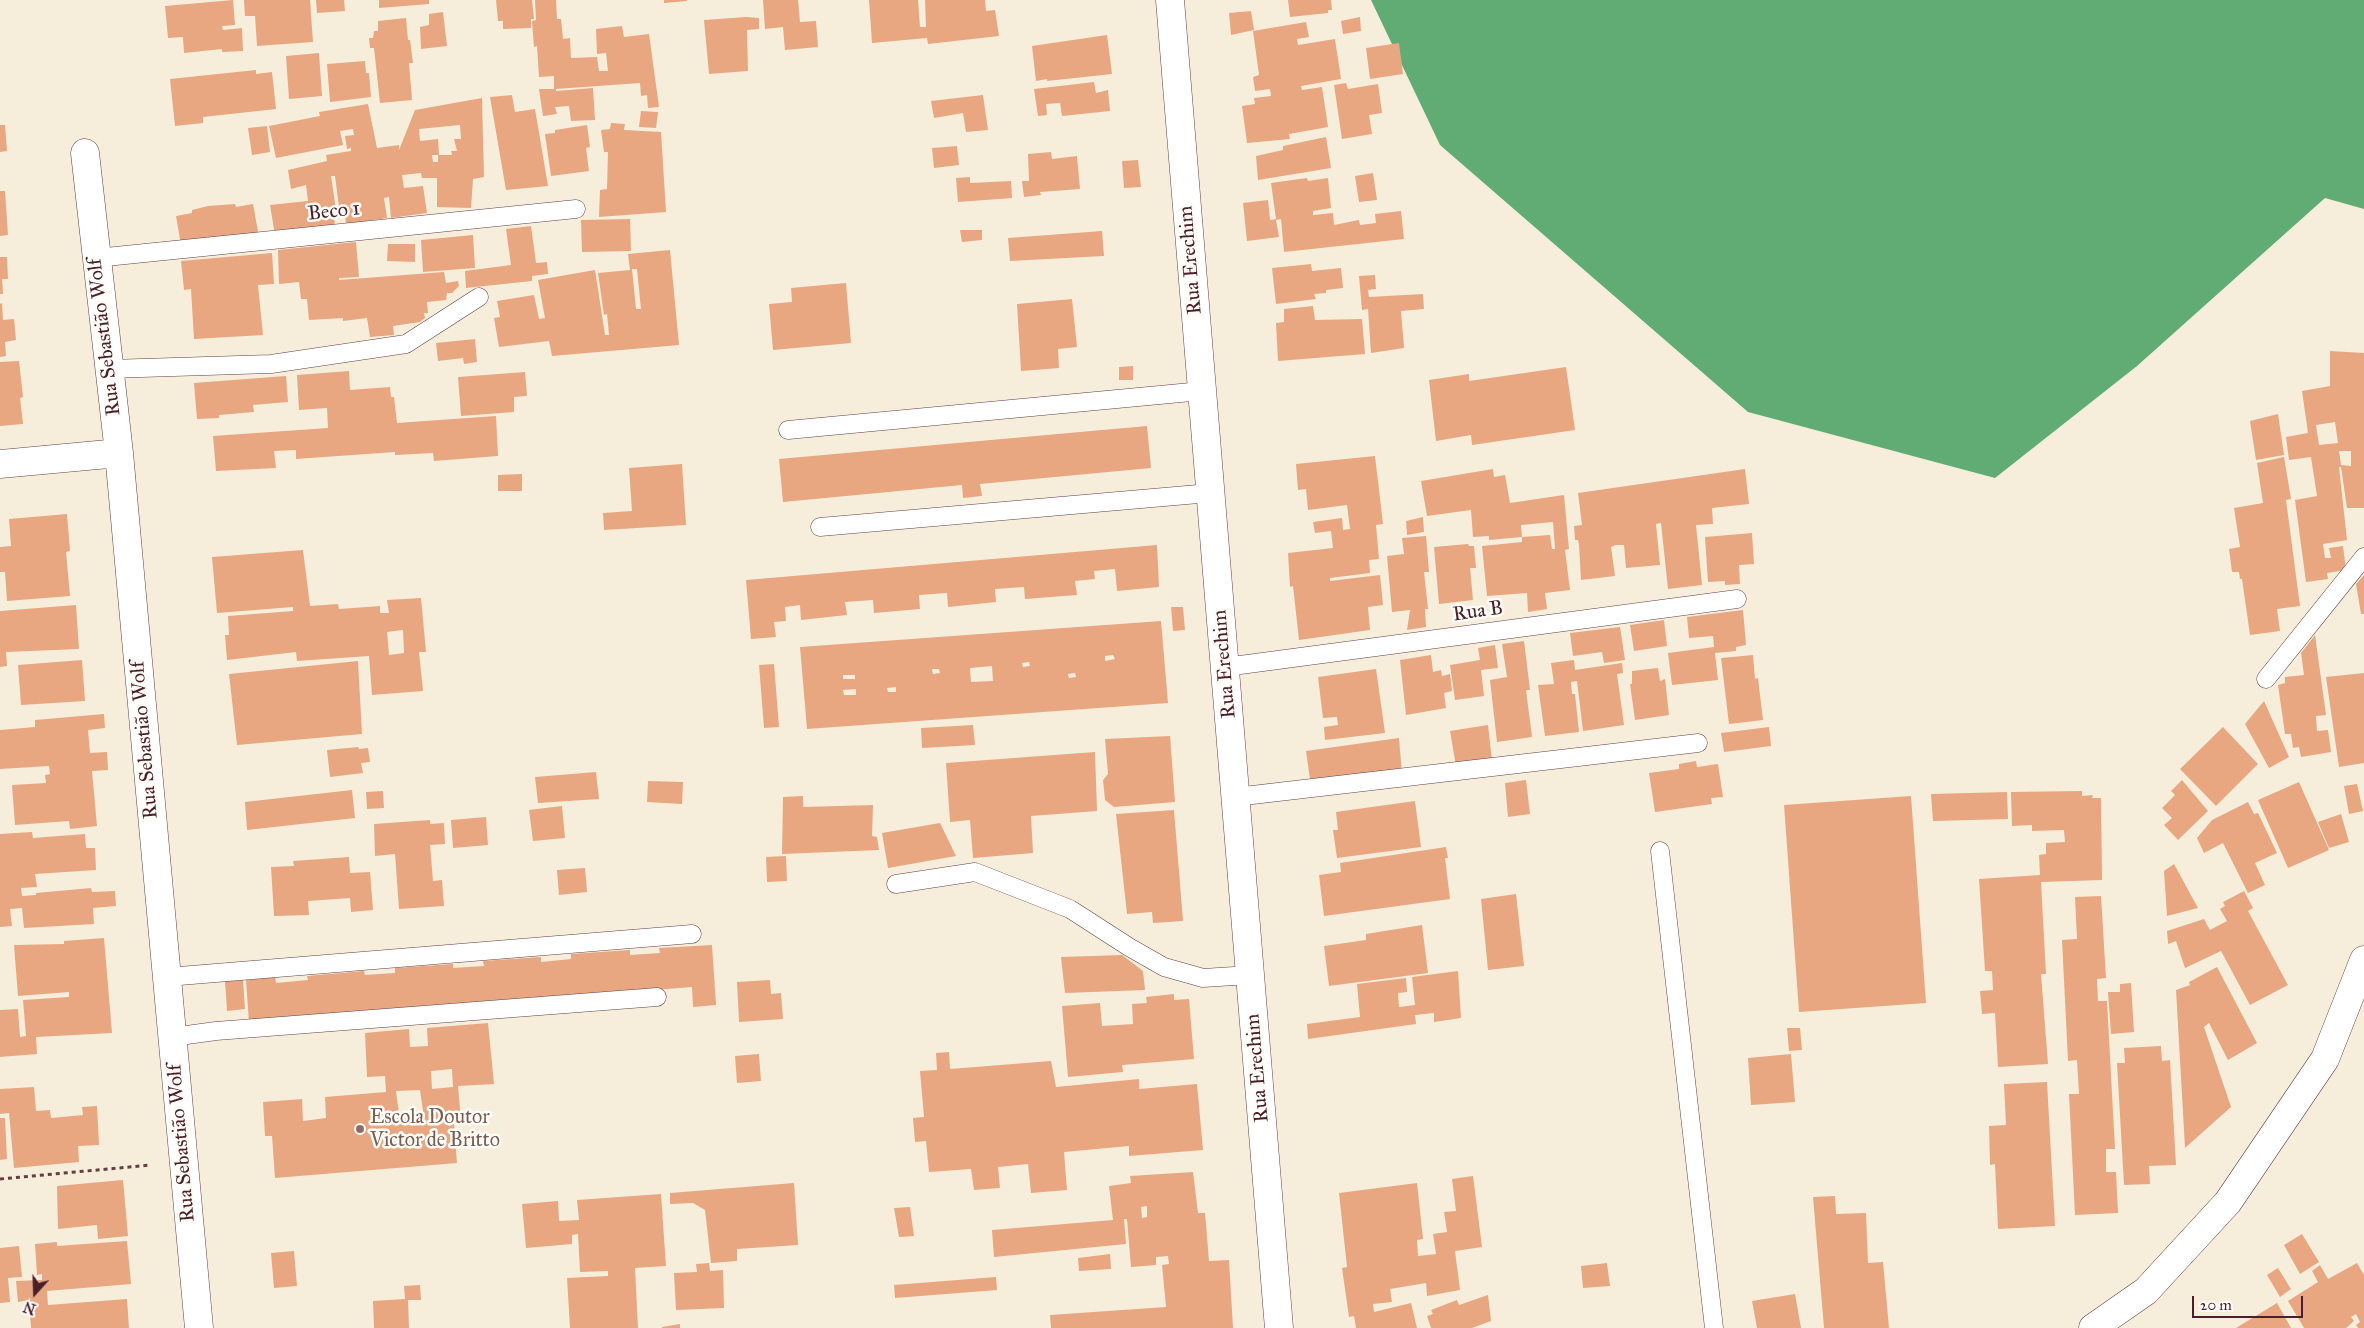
<!DOCTYPE html>
<meta charset="utf-8">
<style>
body{margin:0}
#map{position:relative;width:2364px;height:1328px;overflow:hidden;background:#f6eedb;font-family:"IM FELL Great Primer",serif}
canvas{display:block}
.north{position:absolute;left:10px;top:1268px;width:50px;height:50px;-webkit-text-stroke:4px #fdfcf7;paint-order:stroke;rotate:200deg;font-size:14px;font-weight:700;line-height:20px;text-align:center;color:#4a1f2b}
.north::after{content:'';display:block;margin:auto;width:18px;height:22px;background:#4a1f2b;clip-path:polygon(50% 0,100% 100%,50% 72%,0 100%)}
.scale{position:absolute;left:2192px;top:1296px;width:111px;height:22px;box-sizing:border-box;border:2px solid #4a1f2b;border-top:0;padding-left:6px;font-size:15px;line-height:18px;white-space:nowrap;color:#4a1f2b;-webkit-text-stroke:4px #fdfcf7;paint-order:stroke}
</style>
<div id="map">
<canvas width="2364" height="1328"></canvas>
<div class="north">N</div>
<div class="scale">20 m</div>
</div>
<script>
const c = document.querySelector('canvas').getContext('2d');
c.lineJoin = 'round';
function fillPath(path, color) { c.fillStyle = color; c.fill(path, 'evenodd'); }
const toPath = rows => new Path2D(rows.map(r => 'M' + r).join(''));
function stroke(path, color, width, dash) { c.strokeStyle = color; c.lineWidth = width; c.lineCap = dash ? 'butt' : 'round'; c.setLineDash(dash || []); c.stroke(path); }
function write(font, color, halo, rows, align = 'center') {
  c.font = font + ' "IM FELL Great Primer",serif'; c.lineWidth = 5; c.setLineDash([]); c.textBaseline = 'middle'; c.strokeStyle = halo; c.fillStyle = color; for (const [text, x, y, turn = 0] of rows) {
    c.save(); c.translate(x, y); c.rotate((+turn || 0) * Math.PI / 180); c.textAlign = isNaN(turn) ? turn : align; if (halo) c.strokeText(text, 0, 0); c.fillText(text, 0, 0); c.restore();
  }
}
fillPath(toPath([
 [1371,0,2364,0,2364,209,2325,198,2137,366,1995,478,1748,412,1440,145]
]), '#60ac74');
fillPath(toPath([
 [233,0,235,25,222,26,223,30,242,28,243,51,222,52,222,49,184,53,183,37,168,38,165,6],
 [244,0,310,0,313,42,257,46,255,16,245,16],
 [316,0,344,0,345,11,317,13],
 [379,0,429,0,429,4,379,8],
 [496,0,532,0,534,19,531,19,531,28,503,29,503,21,498,21],
 [535,0,556,0,557,19,561,19,563,39,570,38,571,58,597,57,599,71,608,71,606,53,597,54,596,29,622,26,624,37,649,34,659,107,648,108,647,95,641,96,640,83,556,89,556,91,593,88,595,120,571,121,569,106,555,107,557,114,543,116,539,89,554,89,554,76,539,77,537,46,534,47,532,21,536,20],
 [664,0,687,0,687,1,664,3],
 [763,0,798,0,800,22,816,21,818,47,785,50,783,27,765,29],
 [869,0,918,0,920,27,926,27,925,0,985,0,986,11,995,10,999,36,928,44,927,38,872,43],
 [1288,0,1331,0,1332,10,1328,10,1328,13,1290,17],
 [1251,11,1254,30,1231,35,1229,13],
 [443,12,447,46,421,49,420,27,429,25,429,14],
 [746,17,759,18,759,29,747,30,748,71,709,74,704,20],
 [1360,17,1361,31,1343,34,1341,21],
 [406,18,408,40,410,40,413,63,409,63,412,100,380,103,374,48,370,48,369,38,373,38,374,31,378,31,378,21],
 [1306,22,1309,37,1297,39,1298,45,1335,39,1341,79,1301,86,1302,90,1322,87,1328,127,1289,134,1290,139,1247,143,1242,106,1255,104,1254,98,1271,96,1270,89,1255,91,1253,77,1259,75,1253,31],
 [1107,35,1112,74,1047,81,1047,79,1036,81,1032,46],
 [1399,43,1403,74,1370,79,1366,48],
 [319,53,322,96,289,99,286,56],
 [365,61,366,73,369,73,371,97,330,102,327,64],
 [256,70,256,74,272,72,276,109,203,117,203,123,175,126,170,79],
 [1094,82,1096,93,1108,90,1110,111,1062,116,1060,103,1046,104,1047,115,1038,116,1034,89],
 [1346,83,1348,89,1378,84,1382,113,1369,115,1372,134,1342,139,1334,85],
 [512,95,515,112,535,109,548,186,506,190,490,97],
 [983,95,988,130,966,132,963,113,934,118,931,101],
 [482,98,484,177,473,179,471,208,437,207,437,178,422,178,421,173,402,175,404,188,423,186,427,213,391,218,389,197,384,198,387,218,346,224,344,207,339,207,335,176,331,176,336,210,333,210,335,225,275,235,270,205,308,201,306,185,291,189,288,170,327,161,326,155,351,151,351,148,347,149,345,136,354,135,353,129,340,131,343,145,276,158,269,126,320,116,319,112,368,104,377,148,399,145,399,150,415,110],
 [460,125,461,139,454,139,457,151,451,151,452,155,438,155,438,162,433,162,432,155,439,155,438,139,420,141,419,129],
 [641,111,658,112,656,128,639,127],
 [611,123,625,124,624,130,661,132,666,212,599,217,600,190,607,189,608,152,604,152,601,130,610,129],
 [0,125,5,125,7,151,0,152],
 [587,125,590,147,586,148,589,171,551,176,545,134,555,133,555,130],
 [267,126,270,152,252,155,248,128],
 [1326,137,1331,168,1258,180,1256,156,1283,150,1283,146],
 [957,146,959,165,934,168,932,148],
 [1051,152,1052,159,1077,156,1080,189,1040,192,1041,195,1024,197,1022,181,1029,181,1028,154],
 [1138,160,1141,187,1124,188,1122,161],
 [1373,173,1377,200,1359,202,1355,176],
 [970,177,970,183,1011,181,1012,198,958,202,956,178],
 [1307,178,1308,181,1328,178,1331,208,1313,211,1313,215,1333,213,1334,225,1359,220,1360,225,1376,223,1375,214,1401,211,1404,239,1284,252,1281,219,1276,220,1279,237,1247,241,1243,203,1268,200,1270,220,1276,219,1271,183],
 [0,191,5,191,8,235,0,236],
 [235,204,236,207,253,204,259,237,181,245,176,216,192,213,192,210,208,206],
 [630,219,631,251,582,252,581,220],
 [531,226,536,263,547,262,548,274,532,276,532,281,466,288,465,271,511,265,506,229],
 [960,230,982,230,982,240,962,242],
 [1102,231,1104,256,1010,261,1008,238],
 [473,235,475,268,423,272,421,240],
 [356,242,359,277,339,278,339,280,444,272,446,283,458,281,459,286,452,293,447,293,446,300,427,302,428,313,424,313,425,318,420,322,393,326,394,335,370,337,367,318,343,321,343,318,309,320,307,299,301,299,299,282,279,284,278,250],
 [388,244,415,244,415,262,387,261],
 [670,250,679,345,552,356,549,341,499,347,494,318,500,317,497,301,534,295,539,319,545,318,538,280,595,270,605,335,609,335,607,314,604,315,598,273,630,270,628,254],
 [632,269,637,269,641,309,636,309],
 [272,253,274,284,258,285,263,335,194,339,191,289,184,290,181,261],
 [0,257,7,257,8,279,2,279,3,294,0,294],
 [1311,264,1312,271,1341,268,1343,288,1326,290,1326,293,1314,294,1316,299,1276,304,1272,268],
 [1375,275,1376,289,1368,290,1369,297,1423,294,1424,309,1401,311,1404,348,1371,353,1368,309,1362,310,1359,276],
 [846,283,851,343,773,350,769,304,792,302,791,288],
 [1072,299,1077,347,1058,349,1059,368,1021,371,1017,304],
 [2,303,3,320,14,319,16,340,5,342,6,356,0,357,0,304],
 [1313,306,1315,320,1362,319,1365,354,1278,361,1276,323,1284,322,1284,309],
 [475,339,477,362,464,364,463,358,438,361,436,343],
 [2330,351,2364,353,2364,508,2347,508,2341,467,2339,467,2347,540,2323,544,2325,558,2331,558,2329,548,2343,546,2346,570,2327,573,2328,579,2306,582,2295,500,2317,496,2311,457,2289,460,2286,437,2308,433,2302,391,2330,386],
 [2335,422,2338,443,2319,445,2316,425],
 [2339,451,2351,451,2351,466,2341,465],
 [19,361,23,397,20,398,23,424,0,426,0,362],
 [1133,366,1133,380,1119,380,1119,367],
 [1566,367,1575,430,1472,445,1471,435,1436,441,1429,380,1469,374,1469,381],
 [349,371,350,390,390,387,391,397,394,397,397,423,496,416,498,456,434,461,433,453,395,455,395,452,296,459,296,450,274,451,276,468,216,471,213,436,328,428,327,408,299,410,297,375],
 [525,372,527,396,514,397,514,412,461,416,458,377],
 [286,376,288,402,253,405,254,412,219,415,219,418,197,419,194,383],
 [2278,414,2284,455,2256,460,2250,421],
 [1147,426,1151,468,980,484,982,496,963,498,962,485,783,502,779,459],
 [1375,456,1383,524,1376,525,1379,559,1369,560,1370,573,1330,578,1330,581,1380,575,1383,605,1368,607,1370,630,1299,640,1293,586,1290,587,1288,553,1333,548,1331,531,1315,533,1313,522,1342,518,1343,530,1350,529,1347,505,1308,510,1306,489,1298,490,1296,464],
 [2284,457,2291,499,2286,500,2300,606,2277,609,2280,631,2250,635,2242,579,2240,579,2239,572,2232,572,2229,549,2240,547,2234,508,2263,503,2257,463],
 [682,464,686,525,604,530,603,513,632,511,629,468],
 [1493,469,1494,477,1505,475,1510,503,1564,495,1569,549,1565,550,1570,590,1545,593,1547,609,1528,612,1527,593,1487,596,1482,546,1522,542,1522,537,1489,540,1489,536,1473,537,1471,510,1427,516,1421,481],
 [1553,522,1555,549,1552,549,1550,535,1522,537,1521,525],
 [1745,469,1749,504,1712,508,1713,524,1696,525,1702,585,1668,589,1661,523,1656,524,1660,565,1626,568,1624,545,1616,545,1611,547,1615,576,1581,580,1579,545,1578,540,1575,540,1574,526,1582,525,1578,493],
 [522,474,522,491,498,491,498,475],
 [67,514,70,551,66,552,70,596,7,601,5,572,0,572,0,547,11,546,9,519],
 [1423,517,1424,532,1407,535,1406,521],
 [1752,533,1754,564,1739,565,1740,584,1725,585,1725,581,1708,582,1705,537],
 [1426,536,1429,572,1424,572,1428,609,1425,609,1426,627,1407,630,1410,610,1392,612,1387,556,1404,554,1402,538],
 [1468,544,1469,546,1474,546,1476,568,1470,568,1473,600,1439,604,1434,547],
 [1157,545,1159,587,1117,591,1115,569,1094,571,1095,579,1075,581,1077,595,1025,599,1024,587,995,589,996,602,948,607,947,593,919,595,920,609,874,613,873,600,845,602,847,615,801,620,800,605,785,607,786,621,774,622,776,637,751,639,746,580],
 [303,550,310,606,338,604,339,609,380,606,380,613,389,613,387,600,421,598,426,652,419,652,423,691,372,695,369,656,297,661,296,652,227,660,225,635,229,635,228,616,293,611,293,607,217,613,212,557],
 [403,630,404,653,389,655,387,632],
 [2364,575,2364,614,2361,614,2356,584],
 [76,605,79,649,6,652,7,666,0,667,0,611],
 [1171,607,1183,607,1185,630,1173,631],
 [1743,610,1746,645,1736,647,1736,651,1715,653,1718,680,1672,685,1668,653,1714,647,1713,636,1689,638,1687,617],
 [1664,620,1667,646,1634,651,1630,625],
 [1161,621,1168,703,807,729,800,647],
 [1113,655,1115,659,1105,661,1105,656],
 [1029,662,1030,666,1023,667,1022,663],
 [992,666,993,681,971,682,970,668],
 [932,669,939,669,940,673,933,674],
 [1075,673,1076,677,1069,678,1068,674],
 [843,675,855,675,855,679,843,679],
 [896,687,896,692,888,692,887,688],
 [856,689,856,695,844,695,843,690],
 [1620,627,1625,660,1604,663,1602,652,1573,656,1570,633],
 [2315,635,2326,715,2316,716,2317,731,2328,730,2331,752,2301,757,2299,747,2293,748,2291,734,2285,734,2278,685,2285,683,2285,677,2304,675,2301,653],
 [1524,641,1530,690,1526,690,1532,737,1497,742,1490,680,1507,677,1502,644],
 [1495,645,1498,668,1481,670,1484,696,1455,700,1450,665,1480,660,1478,648],
 [1431,655,1433,672,1441,670,1442,676,1450,674,1452,691,1444,693,1446,708,1406,715,1400,660],
 [1753,655,1755,679,1758,678,1763,720,1729,724,1721,658],
 [82,660,85,701,21,705,18,665],
 [1574,660,1575,670,1622,663,1623,673,1617,674,1624,725,1583,731,1577,681,1571,682,1572,694,1575,694,1579,732,1545,736,1538,685,1554,684,1551,663],
 [358,661,362,734,237,745,229,674],
 [774,664,779,727,764,728,759,665],
 [1658,668,1660,681,1665,679,1669,715,1635,720,1630,684,1632,684,1632,671],
 [1376,669,1385,733,1325,740,1324,727,1338,725,1337,717,1323,718,1318,677],
 [2364,673,2364,763,2339,767,2326,677],
 [2264,701,2289,757,2269,768,2245,724],
 [104,714,105,728,88,730,90,753,107,752,108,770,92,771,97,826,70,829,69,821,15,825,12,785,46,783,45,775,50,774,49,766,0,769,0,730,35,727,35,720],
 [973,725,975,745,922,748,921,728],
 [1488,725,1492,761,1456,766,1450,731],
 [1769,727,1771,746,1724,752,1721,733],
 [2223,727,2258,764,2216,806,2180,769],
 [1170,736,1175,802,1114,807,1105,800,1103,780,1108,774,1105,739],
 [1399,738,1402,774,1311,786,1306,751],
 [358,747,359,749,368,748,370,762,361,763,363,773,330,777,327,750],
 [1095,752,1097,811,1031,816,1033,853,973,858,970,820,950,822,946,763],
 [1696,761,1697,767,1718,764,1723,797,1711,798,1712,804,1655,812,1649,773,1679,769,1679,764],
 [596,772,599,799,538,803,535,777],
 [1526,780,1530,814,1508,817,1505,783],
 [2182,780,2208,811,2178,840,2164,825,2172,818,2162,808,2175,795,2171,791],
 [648,781,683,782,682,804,647,802],
 [2299,782,2329,850,2288,868,2258,800],
 [2357,784,2363,811,2349,814,2344,786],
 [352,790,355,818,247,830,245,802],
 [383,791,384,808,367,809,366,792],
 [2082,791,2082,796,2093,795,2092,798,2101,798,2102,880,2041,882,2046,974,2041,974,2048,1064,1998,1067,1995,1013,1982,1014,1980,991,1993,990,1992,971,1985,971,1979,879,2040,875,2039,855,2046,854,2046,843,2065,842,2064,830,2032,831,2032,825,2012,826,2011,792],
 [2007,792,2008,819,1933,821,1931,794],
 [803,796,803,807,873,805,872,836,877,837,879,850,782,854,783,797],
 [1911,796,1926,1003,1799,1012,1784,805],
 [1415,801,1421,847,1337,858,1333,830,1338,830,1336,812],
 [2248,802,2254,814,2258,813,2277,853,2255,863,2265,885,2248,893,2223,843,2204,853,2197,838,2212,820],
 [562,806,565,838,533,841,529,810],
 [1174,810,1183,921,1153,923,1152,912,1127,914,1116,814],
 [2341,814,2349,842,2329,848,2318,822],
 [486,817,488,845,453,848,451,820],
 [430,820,430,824,444,823,445,844,430,845,433,881,442,880,444,906,399,909,395,854,375,856,374,824],
 [940,823,956,856,888,868,882,833],
 [32,832,33,838,85,834,86,848,95,848,96,870,35,874,37,887,21,888,22,896,36,895,36,893,91,888,92,892,115,891,116,906,93,908,94,924,24,928,22,908,10,909,12,926,0,927,0,834],
 [1446,847,1448,858,1445,858,1450,899,1324,916,1319,875,1341,872,1340,863],
 [786,856,787,881,767,882,766,857],
 [349,857,350,873,370,872,373,910,351,912,350,898,308,901,309,915,274,916,271,867,294,866,293,861],
 [2174,864,2198,908,2167,916,2164,871],
 [585,868,587,892,559,895,557,870],
 [2244,891,2253,908,2248,911,2288,985,2250,1005,2221,951,2185,968,2176,941,2168,944,2168,942,2167,931,2204,919,2210,930,2227,921,2220,909,2225,906,2223,902],
 [1516,894,1524,966,1488,970,1481,899],
 [2101,896,2106,978,2097,979,2098,1001,2107,1001,2115,1149,2106,1149,2106,1172,2116,1172,2118,1213,2075,1215,2069,1094,2079,1094,2077,1060,2068,1061,2062,940,2077,939,2075,897],
 [1422,925,1428,973,1329,986,1324,946,1366,940,1366,934],
 [104,938,112,1033,36,1037,37,1054,0,1057,0,1010,18,1009,20,1037,26,1036,23,1000,69,997,69,992,18,996,14,945,64,944,64,941],
 [712,945,716,1005,693,1007,692,987,249,1023,246,980,275,977,276,983,308,980,307,976,364,971,365,975,395,973,395,968,453,964,453,968,484,966,483,961,541,957,541,962,571,959,571,954,630,950,630,955,660,953,659,948],
 [1122,955,1143,971,1145,990,1065,993,1061,957],
 [2217,967,2257,1043,2228,1060,2209,1023,2204,1027,2231,1107,2185,1148,2176,990,2190,985,2189,982],
 [1458,971,1461,1018,1434,1022,1434,1013,1415,1015,1416,1024,1308,1039,1307,1024,1360,1017,1357,984,1406,978,1407,992,1398,993,1399,1007,1415,1005,1412,977],
 [243,980,245,1009,227,1011,225,981],
 [770,980,771,994,781,993,783,1019,739,1022,737,982],
 [2131,983,2134,1032,2111,1034,2108,992,2120,992,2120,984],
 [1174,994,1174,1000,1189,999,1194,1059,1122,1065,1123,1072,1068,1077,1062,1006,1100,1003,1102,1026,1133,1024,1132,1004,1147,1003,1146,997],
 [488,1023,494,1084,458,1086,461,1122,454,1123,457,1163,275,1178,272,1136,265,1136,263,1102,302,1099,303,1121,326,1118,325,1097,386,1092,385,1076,367,1077,365,1033,409,1029,410,1047,428,1046,427,1028],
 [452,1069,453,1087,432,1089,431,1071],
 [420,1090,423,1111,399,1114,396,1091],
 [1787,1028,1800,1028,1802,1050,1789,1051],
 [2161,1046,2162,1061,2170,1060,2176,1165,2149,1166,2150,1184,2124,1185,2117,1063,2125,1063,2124,1048],
 [949,1052,950,1069,1051,1061,1056,1087,1139,1079,1139,1089,1197,1084,1203,1150,1129,1156,1129,1146,1064,1152,1067,1190,1031,1193,1028,1164,998,1167,1000,1188,974,1190,971,1169,929,1172,926,1141,915,1142,913,1118,924,1117,920,1071,937,1070,936,1053],
 [759,1054,761,1081,737,1083,735,1056],
 [1791,1054,1795,1102,1751,1105,1748,1058],
 [2047,1082,2055,1226,1998,1229,1995,1164,1990,1165,1989,1126,2006,1125,2004,1084],
 [34,1087,36,1111,50,1110,51,1118,83,1115,82,1107,97,1106,99,1145,78,1146,79,1162,14,1168,9,1113,0,1114,0,1089],
 [0,1118,5,1118,7,1159,0,1160],
 [1193,1172,1198,1213,1205,1213,1209,1261,1229,1260,1233,1328,1051,1328,1050,1315,1166,1307,1162,1265,1169,1264,1168,1256,1156,1257,1156,1265,1131,1267,1127,1219,1124,1219,1126,1244,994,1257,992,1230,1113,1220,1109,1186,1131,1183,1130,1176],
 [1147,1206,1147,1217,1142,1218,1141,1207],
 [1473,1176,1482,1247,1455,1251,1460,1290,1427,1296,1426,1283,1390,1289,1392,1302,1373,1304,1374,1312,1411,1303,1417,1328,1356,1328,1354,1316,1349,1317,1342,1268,1347,1267,1339,1193,1417,1183,1423,1239,1417,1240,1418,1256,1436,1254,1433,1234,1447,1232,1444,1212,1456,1211,1452,1179],
 [123,1180,128,1236,98,1239,97,1225,58,1229,57,1186],
 [794,1183,798,1245,737,1249,737,1261,711,1263,705,1210,693,1203,670,1204,670,1193],
 [661,1194,666,1266,635,1268,638,1328,570,1328,567,1278,608,1276,608,1271,580,1272,578,1234,572,1235,572,1244,526,1248,522,1204,558,1201,559,1221,579,1220,577,1200],
 [1835,1196,1836,1214,1866,1213,1868,1263,1883,1262,1889,1328,1824,1328,1813,1197],
 [910,1207,914,1236,899,1237,894,1208],
 [2302,1234,2319,1262,2300,1274,2284,1245],
 [127,1241,131,1284,47,1291,48,1305,127,1299,129,1328,31,1328,29,1300,18,1302,16,1281,42,1280,42,1274,37,1275,35,1244,57,1242,57,1246],
 [19,1246,22,1277,8,1278,10,1302,0,1303,0,1248],
 [294,1251,297,1286,274,1288,271,1253],
 [1110,1254,1111,1269,1079,1271,1078,1258],
 [709,1263,710,1271,723,1270,724,1308,676,1310,674,1273,697,1272,696,1264],
 [1607,1263,1610,1286,1583,1288,1581,1266],
 [2357,1263,2364,1275,2364,1328,2358,1328,2356,1325,2360,1322,2356,1314,2351,1317,2354,1321,2346,1328,2304,1328,2288,1301,2318,1282,2312,1271,2320,1265,2328,1279],
 [2278,1268,2291,1289,2280,1297,2267,1275],
 [996,1277,997,1290,895,1298,894,1285],
 [420,1285,421,1300,408,1300,409,1328,374,1328,373,1301,405,1299,404,1286],
 [1795,1294,1801,1328,1757,1328,1752,1301],
 [1488,1295,1491,1321,1472,1328,1431,1328,1427,1316,1433,1314,1431,1310,1457,1300,1459,1305],
 [2277,1303,2291,1328,2236,1328],
 [680,1324,680,1328,662,1328,662,1327]
]), '#e8a780');
const service = toPath([
 [96,258,576,209],
 [109,369,271,364,406,344,479,297],
 [788,430,1202,391],
 [820,527,1210,493],
 [1225,667,1737,599],
 [2266,679,2364,557],
 [1235,797,1698,743],
 [1660,851,1714,1328],
 [896,884,975,872,1070,909,1129,947,1164,967,1203,978,1250,975],
 [167,977,692,934],
 [172,1037,216,1031,657,997]
]);
const minor = toPath([
 [1170,0,1279,1328],
 [85,153,119,453,199,1328],
 [0,464,119,453],
 [2093,1328,2146,1291,2228,1202,2325,1059,2364,960]
]);
stroke(service, '#643e45', 19);
stroke(minor, '#643e45', 29);
stroke(toPath([
 [0,1179,151,1165]
]), '#643e45', 3, [4, 4]);
stroke(service, '#fff', 18);
stroke(minor, '#fff', 28);
for (const [x, y, r, color] of [
 [360,1129,5,"#8d6e63"]
]) { const dot = new Path2D(); dot.arc(x, y, r, 0, 2 * Math.PI); c.fillStyle = color; c.fill(dot); stroke(dot, '#fdfcf7', 2); }
write('20px', '#4a1f2b', '#fdfcf7', [
 ["Beco 1",334,212,-6],
 ["Rua Erechim",1191,260,-95],
 ["Rua Sebastião Wolf",105,337,-97],
 ["Rua B",1478,612,-8],
 ["Rua Erechim",1225,664,-95],
 ["Rua Sebastião Wolf",145,740,-95],
 ["Rua Erechim",1258,1068,-95],
 ["Rua Sebastião Wolf",182,1143,-95]
]);
write('20px', '#785e54', '#fdfcf7', [
 ["Escola Doutor",370,1118],
 ["Victor de Britto",370,1141]
], 'left');
</script>
